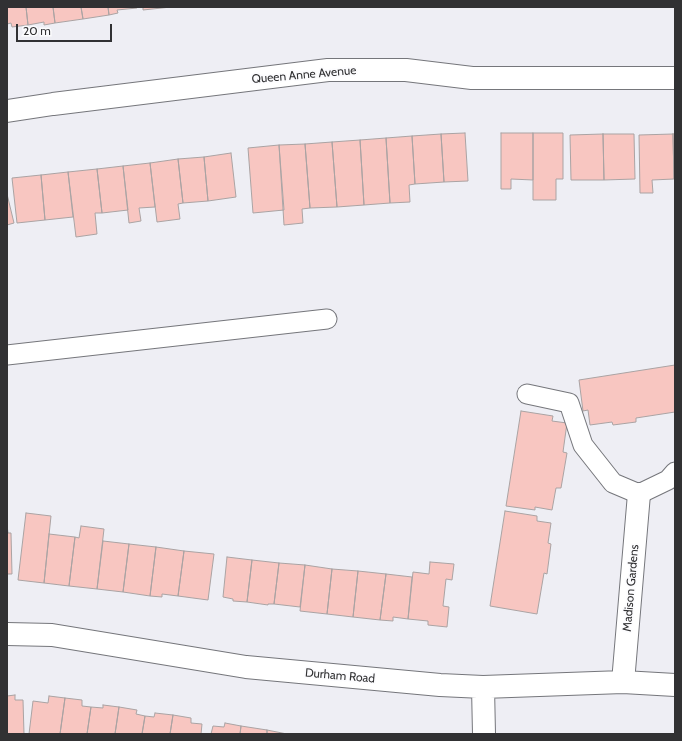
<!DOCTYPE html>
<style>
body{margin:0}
#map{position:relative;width:682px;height:741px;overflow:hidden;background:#eeeef4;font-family:Cabin,sans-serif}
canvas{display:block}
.frame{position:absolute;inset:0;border:8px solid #313133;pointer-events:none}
.scale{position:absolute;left:16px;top:24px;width:96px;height:18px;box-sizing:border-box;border:2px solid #313133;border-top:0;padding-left:5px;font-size:12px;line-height:14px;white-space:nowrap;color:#313133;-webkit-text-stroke:3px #fcfcfe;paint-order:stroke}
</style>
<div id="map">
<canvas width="682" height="741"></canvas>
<div class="frame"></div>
<div class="scale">20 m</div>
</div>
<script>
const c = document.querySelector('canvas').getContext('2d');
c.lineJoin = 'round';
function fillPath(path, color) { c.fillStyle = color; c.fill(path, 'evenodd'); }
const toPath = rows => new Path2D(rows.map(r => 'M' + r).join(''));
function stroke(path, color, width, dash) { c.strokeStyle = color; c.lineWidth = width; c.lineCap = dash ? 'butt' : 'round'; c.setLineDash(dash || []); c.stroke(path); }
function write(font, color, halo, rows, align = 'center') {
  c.font = font + ' Cabin,sans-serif'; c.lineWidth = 3.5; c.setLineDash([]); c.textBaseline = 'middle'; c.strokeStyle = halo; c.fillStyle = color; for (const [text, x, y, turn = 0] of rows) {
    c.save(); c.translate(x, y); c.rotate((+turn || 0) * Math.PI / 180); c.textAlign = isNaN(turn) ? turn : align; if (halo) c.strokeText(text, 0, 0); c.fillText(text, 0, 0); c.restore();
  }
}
const building = toPath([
 [7,7,26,7,28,25,12,27,11,23,7,24,7,7],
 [26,7,53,7,55,23,44,25,44,22,28,25,26,7],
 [53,7,81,7,83,19,55,23,53,7],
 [81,7,108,7,109,15,83,19,81,7],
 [108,7,137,7,137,8,117,10,118,13,109,15,108,7],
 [143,7,171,7,143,10,143,7],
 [465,133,468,181,444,182,441,134,465,133],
 [501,133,533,133,533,180,511,179,511,189,501,189,501,133],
 [533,133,563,133,563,179,556,179,556,200,533,200,533,133],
 [441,134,444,182,415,184,412,136,441,134],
 [603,134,604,180,571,180,570,135,603,134],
 [603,134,634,134,635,179,604,180,603,134],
 [673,134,674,179,652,180,653,193,640,193,639,135,673,134],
 [673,134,675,134,675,179,674,179,673,134],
 [412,136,415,184,409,185,410,202,390,203,386,138,412,136],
 [386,138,390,203,364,205,360,140,386,138],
 [360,140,364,205,337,207,332,142,360,140],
 [332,142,337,207,310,208,305,144,332,142],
 [305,144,310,208,302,209,303,223,284,225,279,145,305,144],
 [279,145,284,210,253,213,248,148,279,145],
 [231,153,236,197,208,201,204,157,231,153],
 [204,157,208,201,183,203,178,159,204,157],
 [178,159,183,203,178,204,180,219,157,222,150,163,178,159],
 [150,163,155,207,139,208,141,221,129,223,123,166,150,163],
 [123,166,128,210,102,213,97,169,123,166],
 [97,169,102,213,95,213,97,234,76,237,68,172,97,169],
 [68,172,73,217,45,220,41,175,68,172],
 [41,175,45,220,17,223,12,178,41,175],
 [7,194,14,223,7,225,7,194],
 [675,365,675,412,636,418,636,422,613,425,612,422,590,425,588,410,583,411,579,380,675,365],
 [521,411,553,416,552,421,567,423,563,452,567,453,561,488,556,488,552,510,535,507,535,510,506,506,521,411],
 [505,511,537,516,537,521,551,523,548,543,551,544,547,574,544,573,537,614,490,606,505,511],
 [26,513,51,516,44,583,18,580,26,513],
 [7,525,8,533,11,533,12,574,7,574,7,525],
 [81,526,104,529,97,589,69,586,75,537,79,538,81,526],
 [49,534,75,537,69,586,44,583,49,534],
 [103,541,129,544,123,592,97,589,103,541],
 [129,544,156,547,150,596,123,592,129,544],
 [156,547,184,551,178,596,162,594,162,597,150,596,156,547],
 [184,551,214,554,208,600,178,596,184,551],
 [227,557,252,560,247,602,233,601,233,599,223,597,227,557],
 [252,560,279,563,274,604,268,604,268,605,247,602,252,560],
 [430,562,454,564,452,580,446,579,443,606,449,607,447,627,428,625,428,621,408,619,413,572,429,574,430,562],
 [279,563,305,565,300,607,274,604,279,563],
 [305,565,332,569,327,614,300,611,305,565],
 [332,569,358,571,353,617,327,614,332,569],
 [358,571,386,574,380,620,353,617,358,571],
 [386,574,412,577,408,619,393,617,393,621,380,620,386,574],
 [15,695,15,700,23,700,24,734,7,734,7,696,15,695],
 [49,696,65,698,60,734,29,734,33,701,48,703,49,696],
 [65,698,82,700,82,706,91,707,87,734,60,734,65,698],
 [103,705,119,707,115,734,87,734,91,707,103,708,103,705],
 [119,707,137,710,136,714,145,716,142,734,115,734,119,707],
 [155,713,173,715,170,734,142,734,145,716,154,717,155,713],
 [173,715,191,718,191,723,202,724,201,734,170,734,173,715],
 [225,723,241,726,240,734,211,734,213,726,224,727,225,723],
 [241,726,267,730,267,734,240,734,241,726],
 [267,730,287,734,267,734,267,730]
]);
fillPath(building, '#f8c6c1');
stroke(building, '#aaa3a3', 1);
const lane = toPath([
 [7,355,327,319],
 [527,394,569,403,583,445,613,483,639,494,668,480,675,472]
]);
const street = toPath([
 [7,634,52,635,246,667,440,685,483,687,623,682,675,685],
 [623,682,639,494],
 [483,687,484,734]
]);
const secondary = toPath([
 [7,111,53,104,328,70,406,70,472,78,675,78]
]);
stroke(lane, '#75767b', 21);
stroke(street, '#75767b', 24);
stroke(secondary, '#75767b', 24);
stroke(lane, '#fff', 19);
stroke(street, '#fff', 22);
stroke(secondary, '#fff', 22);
write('12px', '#313133', '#fcfcfe', [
 ["Queen Anne Avenue",304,75,-5],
 ["Madison Gardens",631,588,-85],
 ["Durham Road",340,676,5]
]);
</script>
